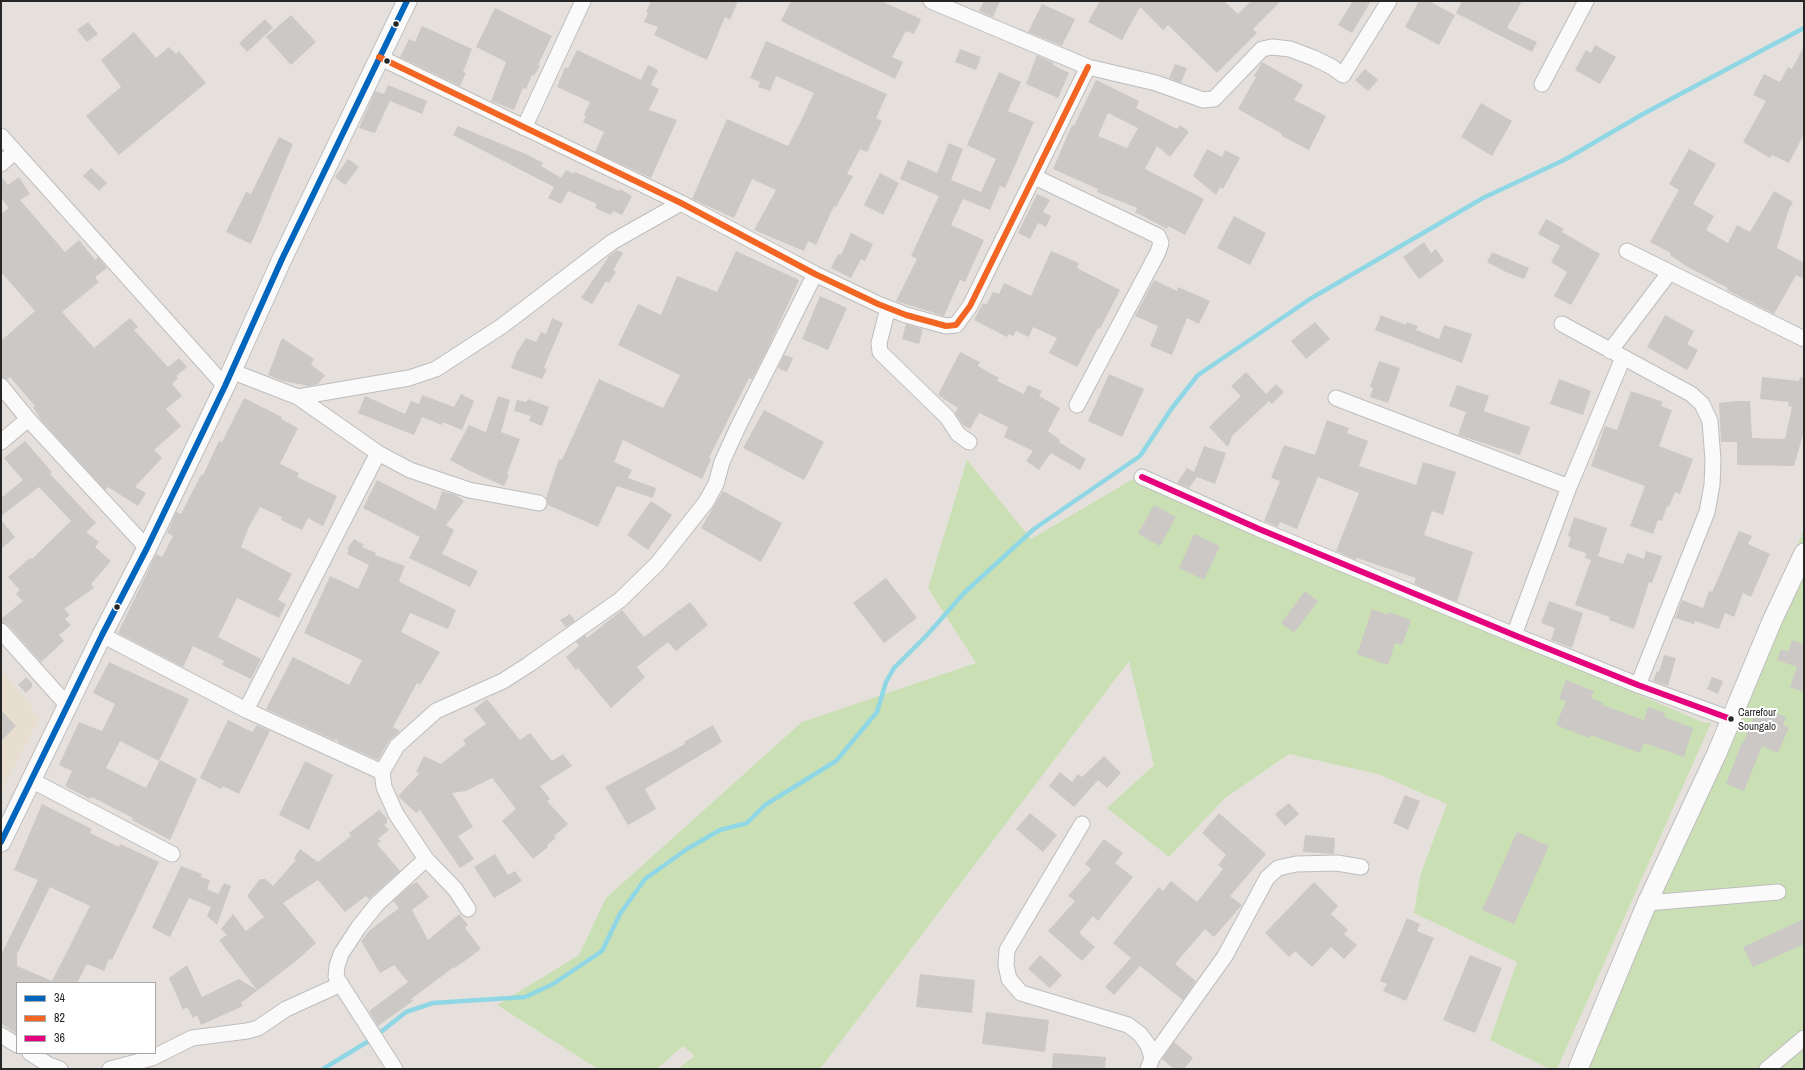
<!DOCTYPE html>
<style>
body{margin:0}
#map{position:relative;width:1805px;height:1070px;overflow:hidden;background:#e5e0dc;font-family:"Archivo Narrow",sans-serif}
canvas{display:block}
.frame{position:absolute;inset:0;border:2px solid #262626;pointer-events:none}
.legend{position:absolute;left:16px;top:982px;width:140px;height:72px;box-sizing:border-box;background:#fff;border:1px solid #a8a8a8;margin:0;padding:5px 7px;list-style:none;font-size:12px;color:#262626}
.legend li{display:flex;align-items:center;gap:8px;height:20px}
.legend b{width:20px;border:1px solid #a8a8a8}
</style>
<div id="map">
<canvas width="1805" height="1070"></canvas>
<div class="frame"></div>
<ul class="legend">
<li><b style="height:5px;background:#0065bd"></b>34</li>
<li><b style="height:5px;background:#f26522"></b>82</li>
<li><b style="height:5px;background:#e5007d"></b>36</li>
</ul>
</div>
<script>
const c = document.querySelector('canvas').getContext('2d');
c.lineJoin = 'round';
function fillPath(path, color) { c.fillStyle = color; c.fill(path, 'evenodd'); }
const toPath = rows => new Path2D(rows.map(r => 'M' + r).join(''));
function stroke(path, color, width, dash) { c.strokeStyle = color; c.lineWidth = width; c.lineCap = dash ? 'butt' : 'round'; c.setLineDash(dash || []); c.stroke(path); }
function write(font, color, halo, rows, align = 'center') {
  c.font = font + ' "Archivo Narrow",sans-serif'; c.lineWidth = 4; c.setLineDash([]); c.textBaseline = 'middle'; c.strokeStyle = halo; c.fillStyle = color; for (const [text, x, y, turn = 0] of rows) {
    c.save(); c.translate(x, y); c.rotate((+turn || 0) * Math.PI / 180); c.textAlign = isNaN(turn) ? turn : align; if (halo) c.strokeText(text, 0, 0); c.fillText(text, 0, 0); c.restore();
  }
}
fillPath(toPath([
 [1,668,40,718,1,792]
]), '#e8ded0');
fillPath(toPath([
 [967,460,1031,539,1133,479,1705,723,1711,723,1557,1069,1550,1069,1490,1040,1517,962,1414,913,1421,873,1447,804,1378,774,1289,754,1225,798,1169,857,1107,808,1154,765,1129,661,820,1069,677,1069,695,1056,683,1046,657,1069,598,1069,497,1005,579,955,606,898,802,722,976,663,928,588],
 [1804,529,1804,1069,1584,1069]
]), '#cae0b4');
stroke(toPath([
 [323,1069,372,1039,406,1012,433,1003,525,997,553,984,602,951,620,914,645,879,687,849,720,830,747,823,765,805,836,761,877,712,886,682,894,668,927,635,964,593,1034,529,1140,456,1172,408,1198,375,1310,299,1483,198,1566,159,1643,114,1804,28]
]), '#90d7e6', 4.5);
fillPath(toPath([
 [651,1,738,1,730,20,725,17,707,60,654,35,658,27,644,22,648,13,646,12],
 [791,1,881,1,921,19,914,34,906,31,892,57,903,62,895,79,781,21],
 [984,1,1000,1,993,17,979,11],
 [1100,1,1224,1,1238,14,1251,1,1281,1,1253,29,1257,33,1217,73,1168,25,1163,30,1140,7,1122,40,1088,22],
 [1353,1,1371,1,1352,33,1338,25],
 [1419,1,1429,1,1455,15,1439,45,1405,27],
 [1462,1,1522,1,1507,28,1537,42,1532,52,1456,13],
 [1042,4,1075,19,1062,46,1028,32],
 [495,8,552,36,538,65,540,66,534,76,532,75,526,89,523,88,514,110,491,101,506,62,476,47],
 [291,15,316,42,291,65,266,37],
 [265,19,273,28,247,52,239,43],
 [88,22,98,34,87,42,77,30],
 [422,26,472,49,463,72,466,73,460,86,400,57,409,39,415,42],
 [134,32,156,58,169,47,176,54,179,51,206,83,119,155,86,116,121,87,101,60],
 [766,41,887,94,876,118,882,121,867,152,860,149,847,174,853,176,836,207,834,206,816,245,808,241,804,251,754,230,776,190,752,179,734,218,692,199,727,119,788,146,801,121,814,93,776,76,770,91,758,87,760,82,750,78],
 [1595,45,1616,57,1600,84,1575,70,1586,50,1591,53],
 [1804,46,1804,134,1789,163,1772,155,1770,158,1743,142,1766,101,1753,95,1764,74,1780,82,1788,67,1792,69],
 [960,49,981,57,976,70,955,62],
 [577,50,641,80,648,65,658,70,651,85,659,89,649,110,677,120,651,178,595,152,604,132,583,122,586,116,584,115,590,102,557,87,565,67,568,68],
 [1037,55,1054,63,1053,65,1069,73,1058,98,1026,84],
 [1262,62,1303,85,1294,100,1326,116,1309,150,1282,136,1282,134,1238,109,1256,77,1254,76],
 [1175,64,1187,68,1181,83,1169,78],
 [1365,69,1378,80,1368,91,1355,80],
 [999,72,1021,82,1008,111,1034,122,1005,188,1000,186,990,210,963,199,951,225,984,240,965,282,960,280,944,316,896,301,917,259,911,256,939,196,900,179,908,160,937,173,949,143,963,149,951,180,981,192,996,159,967,145],
 [1096,80,1139,101,1136,108,1177,129,1180,125,1189,132,1170,157,1157,146,1145,169,1204,199,1185,235,1168,226,1167,229,1135,212,1137,208,1097,192,1098,189,1053,169,1072,125,1074,126],
 [1108,113,1138,128,1127,148,1098,136],
 [388,85,427,101,422,114,390,101,375,133,359,128,375,91,384,94],
 [1481,103,1512,121,1492,156,1461,137],
 [458,126,528,155,543,163,541,166,561,178,566,170,574,174,575,172,619,191,620,189,632,196,622,215,613,211,611,215,595,208,597,204,568,191,561,204,548,198,554,187,453,135],
 [279,137,293,144,251,244,226,232,246,192,251,194],
 [1207,149,1222,157,1225,150,1240,158,1223,189,1220,187,1216,195,1193,176],
 [1689,149,1716,164,1693,204,1714,216,1706,230,1728,243,1737,225,1750,232,1774,191,1793,202,1789,209,1777,248,1804,263,1804,279,1796,275,1774,314,1727,290,1728,288,1686,266,1670,255,1671,253,1650,242,1679,190,1669,184],
 [348,159,359,167,345,185,335,177],
 [91,168,107,183,99,191,83,176],
 [880,173,899,183,883,215,864,205],
 [1,176,8,185,19,177,30,194,20,200,65,252,79,240,95,260,98,257,107,268,95,277,99,282,62,312,94,348,130,318,138,327,134,330,168,367,179,358,187,367,176,376,178,378,172,384,182,396,166,409,181,426,154,450,162,458,135,487,146,493,138,506,108,487,105,490,41,420,33,407,35,406,10,377,7,380,1,377,1,341,35,311,1,272,1,214,9,208,1,198],
 [1037,194,1050,200,1043,212,1051,216,1046,227,1038,223,1030,239,1018,233],
 [1234,216,1266,233,1250,265,1217,248],
 [1546,219,1564,229,1562,232,1600,254,1571,305,1554,296,1567,272,1551,262,1560,246,1538,234],
 [851,233,873,244,865,261,861,259,851,278,831,268,838,254,841,255],
 [1424,242,1431,253,1436,249,1444,261,1419,279,1403,257],
 [617,250,623,253,613,270,616,272,609,283,606,281,592,304,581,298,609,256],
 [736,251,799,280,768,348,752,379,749,378,709,458,711,459,702,479,623,440,614,462,632,470,628,478,656,488,653,498,617,486,598,527,548,505,546,498,559,459,562,460,599,379,663,408,680,375,618,345,638,304,661,315,677,276,717,292],
 [1051,251,1079,263,1077,268,1120,290,1100,329,1098,328,1077,367,1049,353,1057,338,1033,327,1029,337,1016,331,1013,336,1009,334,1007,337,974,320,983,303,986,305,993,292,999,294,1004,283,1031,296],
 [1492,252,1529,268,1524,279,1506,272,1487,262],
 [1154,280,1177,291,1178,287,1210,301,1199,324,1187,318,1172,355,1150,346,1158,326,1135,316],
 [820,296,847,308,828,350,802,339],
 [1381,315,1406,325,1407,322,1418,326,1416,330,1439,339,1444,325,1472,334,1462,363,1375,330],
 [1665,315,1694,331,1687,344,1698,350,1687,370,1647,347],
 [552,318,563,323,550,353,544,368,547,369,542,379,511,368,517,352,526,338,536,342,541,332,546,334],
 [1315,322,1330,339,1306,359,1291,341],
 [906,324,923,329,919,344,902,339],
 [282,338,314,359,311,365,325,375,318,384,309,386,283,381,268,375],
 [960,352,980,362,978,366,999,378,997,381,1024,394,1028,385,1042,391,1039,396,1060,408,1048,431,1060,440,1059,442,1086,459,1080,470,1051,453,1039,470,1026,461,1033,451,1004,437,1008,427,979,413,970,429,963,425,955,413,958,408,938,395],
 [784,355,793,358,787,372,778,368],
 [1379,361,1400,368,1388,403,1370,397,1373,388,1370,387],
 [1246,372,1266,394,1276,384,1284,392,1272,404,1269,401,1232,436,1228,447,1209,427,1241,396,1231,386],
 [1109,374,1144,389,1122,437,1088,421],
 [1762,377,1799,381,1800,377,1804,378,1804,431,1794,466,1737,465,1737,442,1721,442,1719,403,1738,401,1750,401,1752,438,1785,439,1792,407,1788,406,1789,402,1760,399],
 [1559,379,1591,391,1583,415,1550,404],
 [1457,385,1489,396,1484,411,1530,427,1520,455,1458,435,1466,412,1449,406],
 [1631,391,1663,402,1661,406,1672,410,1659,446,1693,459,1680,494,1675,492,1669,507,1667,506,1662,521,1658,520,1653,534,1630,526,1645,486,1591,466,1605,426,1617,430],
 [461,394,474,401,462,430,443,422,442,425,422,417,414,435,358,413,365,396,405,414,411,401,419,404,422,395,454,407],
 [498,396,510,400,501,432,520,439,507,474,509,476,504,486,470,471,450,460,469,425,486,432],
 [244,398,282,417,281,419,298,428,280,464,299,473,297,477,337,496,323,526,308,518,302,530,281,520,282,517,260,507,248,529,241,547,292,574,278,600,286,604,279,618,237,598,218,637,261,659,251,679,222,665,224,661,193,646,183,667,118,633,156,554,162,557,173,536,167,533,176,512,181,514,201,475,203,475,219,441,222,442],
 [528,399,549,407,542,426,529,421,531,416,514,411,517,400,526,402],
 [764,410,824,442,804,480,743,448],
 [1327,420,1349,428,1347,433,1368,441,1359,466,1416,485,1423,462,1456,472,1443,515,1432,511,1424,535,1473,552,1457,602,1414,584,1416,578,1357,558,1356,560,1336,551,1359,493,1318,477,1297,529,1280,522,1278,527,1264,521,1280,481,1271,478,1284,445,1315,455],
 [25,441,52,472,50,474,96,523,86,532,99,542,95,547,111,561,91,584,94,588,64,609,70,615,65,619,71,625,59,635,64,641,41,662,8,625,1,622,1,619,23,601,16,594,20,590,8,577,30,558,32,559,71,521,39,487,1,516,1,498,23,480,4,458],
 [1204,446,1226,453,1215,484,1197,477,1189,488,1177,483,1187,468,1194,472],
 [377,480,436,510,442,491,456,495,464,501,446,525,454,530,442,554,478,571,470,587,409,558,420,537,363,508],
 [723,491,782,523,761,562,701,528],
 [651,501,672,515,648,550,627,535],
 [1154,505,1176,517,1160,546,1138,534],
 [1574,517,1607,528,1598,556,1623,564,1627,553,1644,559,1646,551,1662,556,1652,583,1649,582,1634,629,1609,620,1610,617,1575,605,1591,560,1585,558,1586,553,1568,547,1571,537,1568,536],
 [1,520,15,537,1,549],
 [1739,531,1752,536,1748,544,1770,554,1751,597,1743,593,1734,617,1725,613,1719,629,1695,621,1694,624,1675,618,1682,600,1703,608,1709,591,1712,592],
 [1194,534,1220,546,1204,580,1179,568],
 [354,539,364,545,362,547,376,553,375,555,405,566,399,581,400,582,456,610,448,629,410,613,401,632,440,652,420,685,417,683,393,727,400,731,389,741,378,760,340,743,336,739,334,740,266,709,293,657,349,685,362,660,304,633,330,576,358,589,369,565,347,554,349,550,347,549],
 [886,578,917,618,884,643,853,603],
 [1305,591,1318,601,1294,633,1281,623],
 [1549,601,1583,613,1572,648,1551,640,1555,628,1541,623],
 [690,602,708,625,676,651,668,642,637,667,645,677,611,708,578,668,576,670,566,657,579,646,576,642,585,635,587,638,622,610,644,637],
 [1372,609,1388,615,1389,612,1411,620,1402,645,1395,643,1388,665,1357,654],
 [570,614,575,621,566,627,560,620],
 [1792,640,1804,644,1804,692,1790,687,1797,667,1777,660,1781,649,1788,652],
 [1664,655,1676,658,1668,686,1653,681,1657,671,1659,672],
 [109,662,189,699,159,761,120,741,106,768,146,788,160,760,197,779,170,840,132,820,133,818,92,797,90,799,65,786,72,771,59,765,79,722,102,731,115,704,93,693],
 [26,677,32,683,32,687,26,693,18,685],
 [1712,677,1723,681,1718,694,1707,689],
 [1566,680,1594,691,1591,698,1603,703,1602,705,1644,720,1648,707,1665,713,1664,717,1693,728,1684,757,1644,743,1640,753,1591,735,1589,738,1556,725,1566,701,1559,699],
 [487,699,520,740,530,733,552,761,563,754,572,766,540,786,550,799,547,801,568,824,554,836,556,838,547,845,548,847,533,859,502,821,516,809,492,778,466,791,452,793,473,827,458,836,474,859,460,868,420,810,416,813,398,796,420,773,416,772,424,756,441,764,466,744,463,740,486,724,474,709],
 [1759,706,1786,717,1783,725,1789,727,1778,753,1762,746,1744,791,1726,784,1742,742,1743,743],
 [1,710,16,726,1,741],
 [228,720,252,732,257,725,270,731,239,794,223,786,221,789,200,778],
 [713,725,722,742,645,789,656,809,628,825,605,787,685,744,684,742],
 [1104,756,1121,773,1107,788,1098,780,1074,807,1049,786,1060,772,1072,782,1078,774,1082,777],
 [305,761,333,775,309,830,279,815],
 [1405,795,1420,801,1408,830,1393,823],
 [1289,803,1299,814,1285,826,1275,814],
 [42,804,92,829,90,833,119,847,120,844,159,862,112,960,109,959,104,971,87,964,77,983,17,983,17,1034,1,1023,1,955,38,880,14,870],
 [50,887,90,906,52,981,17,966,17,954],
 [379,810,387,818,387,823,384,825,389,830,378,839,381,841,377,844,400,871,369,899,366,896,345,912,318,880,283,903,316,943,296,961,241,1003,243,1006,201,1025,197,1015,193,1018,187,1007,183,1010,169,978,187,965,202,997,239,979,257,990,219,940,227,935,221,929,233,914,246,931,264,917,247,896,260,879,265,879,273,886,296,860,294,858,300,849,318,862,351,836,349,833],
 [1030,813,1057,835,1043,852,1016,829],
 [1219,813,1266,854,1230,896,1242,905,1214,937,1205,929,1175,964,1196,981,1183,1000,1140,966,1114,995,1105,987,1131,958,1113,943,1159,887,1163,891,1171,881,1197,902,1223,869,1218,865,1226,855,1202,833],
 [1517,832,1549,846,1514,924,1482,910],
 [1305,835,1335,838,1334,854,1303,852],
 [1104,839,1123,853,1115,863,1133,877,1098,921,1093,916,1079,933,1095,947,1082,961,1048,931,1075,901,1068,896,1091,869,1085,864],
 [495,854,508,875,515,871,522,881,494,898,474,867],
 [181,866,202,874,201,877,210,880,207,889,218,894,224,883,231,886,217,925,207,916,211,907,189,898,170,937,152,928],
 [417,882,429,897,412,910,428,940,459,914,468,925,465,928,481,949,455,968,454,967,411,999,413,1001,378,1026,369,1011,408,982,394,965,380,973,361,941,370,930,399,908,393,901,411,885],
 [1314,882,1338,906,1331,914,1348,930,1344,934,1357,945,1344,959,1331,947,1312,967,1295,951,1289,957,1265,933],
 [1407,918,1420,924,1417,931,1434,938,1406,1001,1383,991,1387,984,1380,981],
 [1804,919,1804,944,1753,967,1743,947],
 [1040,955,1062,975,1050,988,1028,969],
 [1470,955,1502,968,1475,1033,1443,1020],
 [920,974,975,980,972,1013,916,1007],
 [986,1012,1049,1020,1045,1052,982,1044],
 [1174,1042,1193,1058,1184,1069,1174,1069,1162,1059],
 [1053,1053,1106,1057,1105,1069,1052,1069]
]), '#cbc8c5');
const minor = toPath([
 [931,1,1088,67,1156,83,1203,100,1214,99,1262,49,1272,47,1290,49,1314,58,1332,67,1343,75,1389,1],
 [379,57,681,203,815,274,878,304,906,315,946,326,956,325,970,306,1088,67],
 [1542,84,1586,1],
 [524,128,583,1],
 [1,136,225,386],
 [1,164,14,152],
 [1035,177,1158,236,1161,243,1158,252,1077,405],
 [1627,251,1804,339],
 [888,308,879,343,880,352,947,417,958,434,969,442],
 [1562,324,1691,394,1702,404,1710,421,1713,460,1712,485,1707,512,1638,685],
 [1610,351,1669,273],
 [231,371,298,397,378,453,410,470,469,490,539,503],
 [1,386,28,419,147,548],
 [298,397,409,378,436,369,502,326,612,242,681,203],
 [1336,398,1569,487],
 [1,442,28,419],
 [1142,477,1259,529,1514,635,1638,685,1731,719],
 [1,631,68,706],
 [102,635,246,710,382,772],
 [1514,635,1569,487,1623,358],
 [246,710,378,453],
 [31,780,172,854],
 [1082,824,1007,950,1006,965,1009,979,1021,993,1128,1025,1140,1034,1148,1045,1152,1058],
 [1647,903,1778,892],
 [468,909,455,889,426,859,396,814,384,787,382,772,397,746,436,711,503,681,528,665,620,600,657,564,706,502,716,484,722,462,738,427,815,274],
 [1,1035,17,1045],
 [30,1053,49,1065,60,1069],
 [110,1069,152,1058,192,1038,247,1031,258,1028,286,1009,341,984],
 [395,1069,336,977,337,966,341,954,358,928,377,904,426,859],
 [1148,1069,1152,1058,1225,956,1267,878,1278,868,1296,864,1337,863,1361,867],
 [1767,1069,1804,1038]
]);
const tertiary = toPath([
 [1,842,102,635,147,548,225,386,282,259,407,1],
 [1578,1069,1647,903,1717,753,1772,621,1804,553]
]);
stroke(minor, '#bebdbe', 17);
stroke(tertiary, '#bebdbe', 21);
stroke(minor, '#fbfafa', 15);
stroke(tertiary, '#fbfafa', 19);
stroke(toPath([
 [1,842,102,635,147,548,225,386,282,259,407,1]
]), '#0065bd', 6);
stroke(toPath([
 [379,57,681,203,815,274,878,304,906,315,946,326,956,325,970,306,1088,67]
]), '#f26522', 6);
stroke(toPath([
 [1142,477,1259,529,1514,635,1638,685,1731,719]
]), '#e5007d', 6);
for (const [x, y, r, color] of [
 [396,24,3.5,"#262626"],
 [387,61,3.5,"#262626"],
 [117,607,3.5,"#262626"],
 [1731,719,3.5,"#262626"]
]) { const dot = new Path2D(); dot.arc(x, y, r, 0, 2 * Math.PI); c.fillStyle = color; c.fill(dot); stroke(dot, '#fff', 1.5); }
write('11px', '#262626', '#fff', [
 ["Carrefour",1738,713],
 ["Soungalo",1738,727]
], 'left');
</script>
